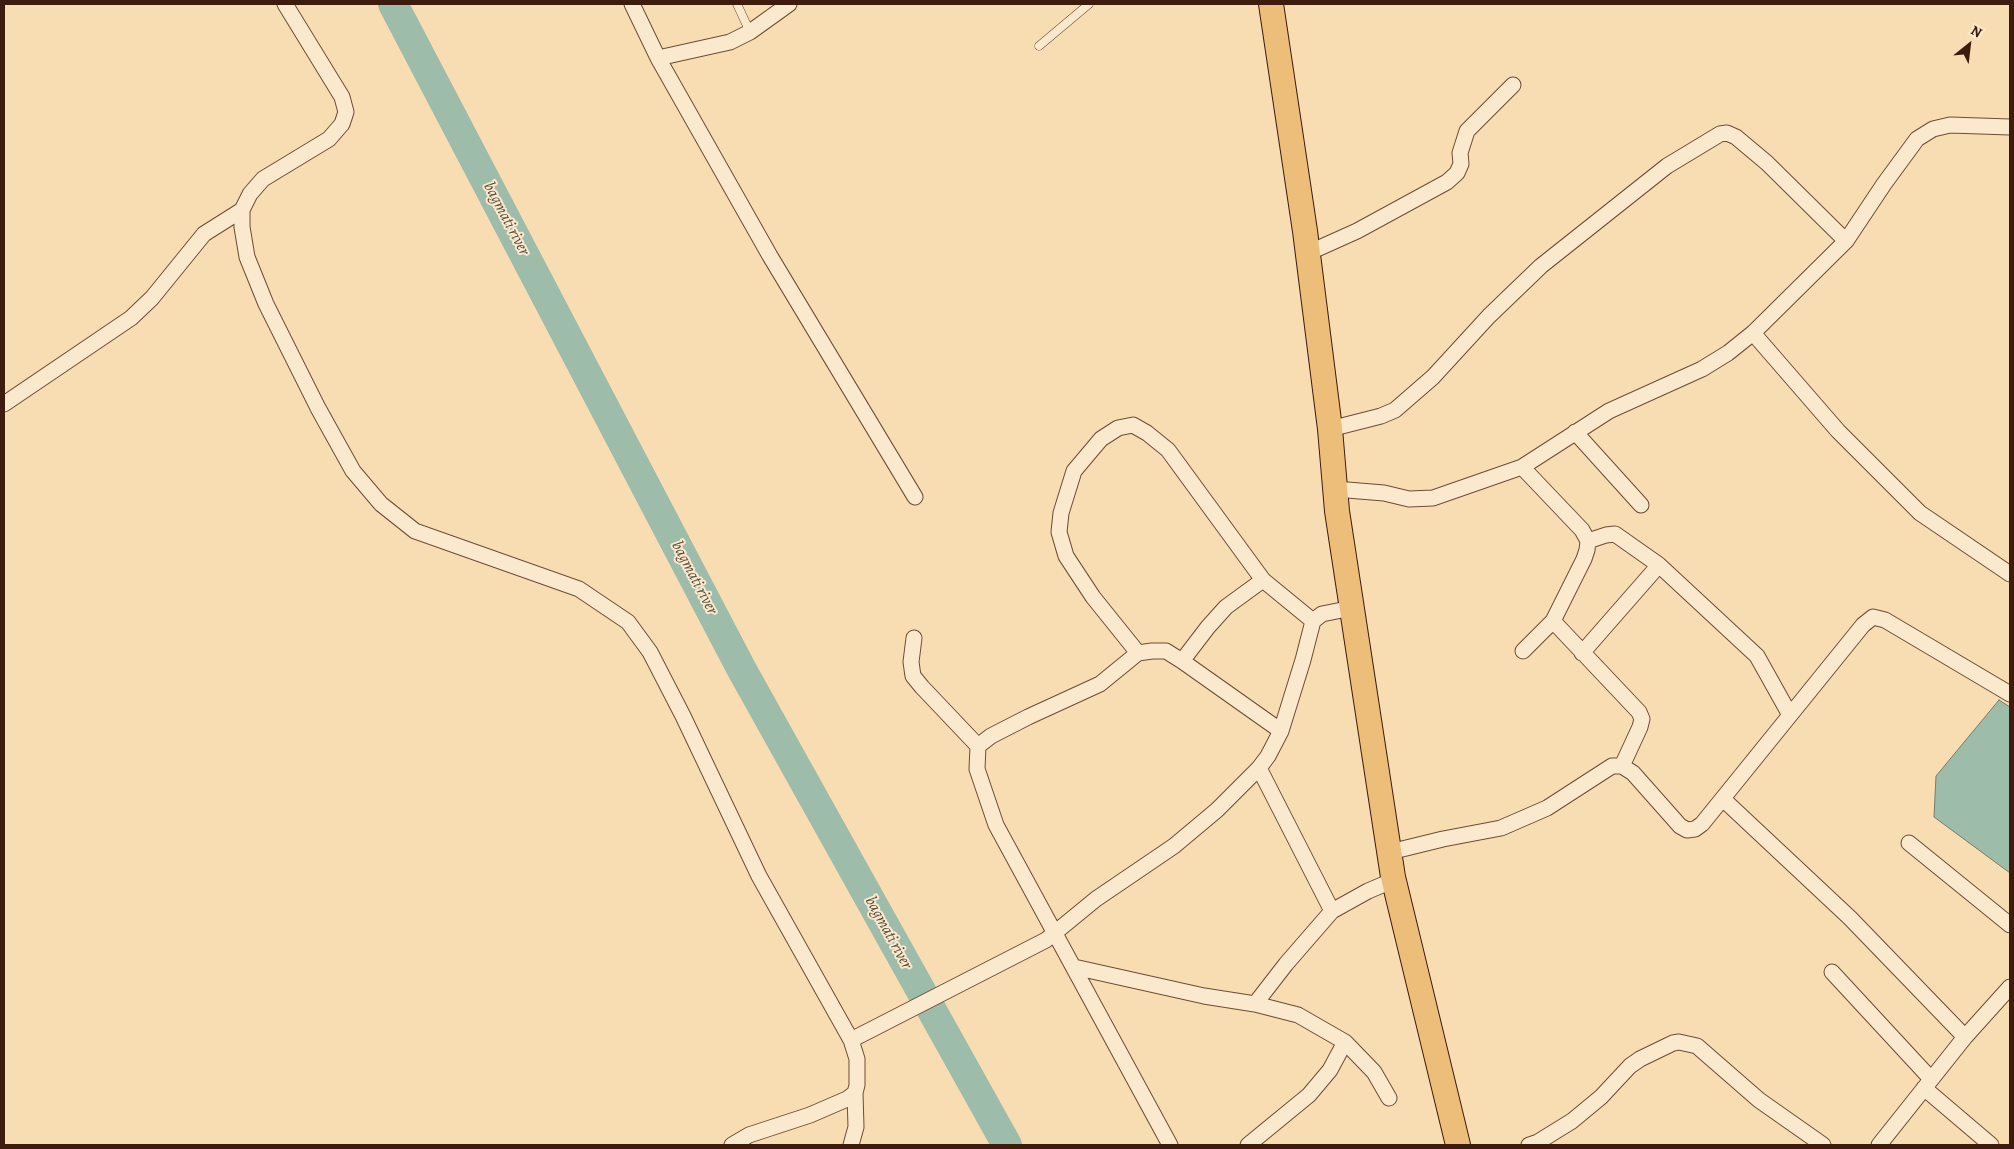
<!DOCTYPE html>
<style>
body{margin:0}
#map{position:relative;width:2014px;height:1149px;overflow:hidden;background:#f9ddb2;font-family:Alegreya,serif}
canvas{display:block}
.frame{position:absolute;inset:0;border:5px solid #3d1b0d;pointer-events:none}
.north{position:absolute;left:1944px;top:20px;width:50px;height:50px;-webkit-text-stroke:4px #fbe9cd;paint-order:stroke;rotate:29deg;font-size:14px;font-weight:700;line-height:20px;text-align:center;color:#3d1b0d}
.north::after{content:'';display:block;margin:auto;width:18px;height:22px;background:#3d1b0d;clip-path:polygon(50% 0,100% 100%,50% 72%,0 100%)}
</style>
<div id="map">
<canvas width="2014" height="1149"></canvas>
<div class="frame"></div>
<div class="north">N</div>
</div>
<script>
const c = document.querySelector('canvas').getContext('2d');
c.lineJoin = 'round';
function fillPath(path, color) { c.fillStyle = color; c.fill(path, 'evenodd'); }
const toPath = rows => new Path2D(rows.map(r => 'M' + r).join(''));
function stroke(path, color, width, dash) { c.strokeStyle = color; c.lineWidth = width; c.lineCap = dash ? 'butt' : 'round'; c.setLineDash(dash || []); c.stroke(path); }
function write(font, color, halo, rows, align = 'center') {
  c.font = font + ' Alegreya,serif'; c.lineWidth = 4; c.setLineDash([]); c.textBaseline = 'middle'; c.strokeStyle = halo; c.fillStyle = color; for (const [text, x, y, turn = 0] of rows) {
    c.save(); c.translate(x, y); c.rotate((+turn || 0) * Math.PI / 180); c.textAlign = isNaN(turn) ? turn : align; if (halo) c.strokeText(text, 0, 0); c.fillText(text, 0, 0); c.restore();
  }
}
const water = toPath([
 [1999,700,2010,707,2010,873,1934,817,1936,776,1999,700]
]);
fillPath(water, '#9ebcaa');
stroke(water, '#777c6b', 1);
stroke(toPath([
 [393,4,742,670,1007,1145]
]), '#9ebcaa', 30);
const service = toPath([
 [737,4,750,32],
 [1039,46,1089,4]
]);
const minor = toPath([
 [285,4,342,97,346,112,342,124,329,139,263,179,250,194,242,210,242,227,247,257,266,304,318,408,353,471,381,504,415,531,579,589,628,622,650,652,683,716,759,876,851,1040,857,1059,857,1085,855,1093,847,1099,810,1115,749,1135,732,1145],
 [632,4,658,58,770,256,915,497],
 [658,58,730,42,750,32,789,4],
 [1308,253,1357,231,1447,182,1457,173,1461,164,1460,153,1467,131,1513,85],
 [1753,333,1838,431,1920,513,2010,574],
 [4,404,131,318,152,298,204,234,242,210],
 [1330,429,1381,416,1395,410,1433,377,1489,316,1541,266,1667,166,1720,134,1727,133,1736,137,1767,163,1846,241],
 [1575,432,1641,505],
 [1522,467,1582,530,1588,541,1587,550,1584,559,1553,621,1523,651],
 [1335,489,1384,493,1409,499,1433,498,1522,467,1609,411,1702,369,1728,353,1753,333,1846,241,1884,184,1917,139,1933,129,1950,125,2010,127],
 [1588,541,1606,535,1615,534,1659,565,1757,656,1790,715],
 [1553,621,1639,712,1642,719,1640,727,1622,766],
 [914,638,911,662,913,676,922,687,978,746],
 [1138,653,1093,597,1066,556,1059,532,1061,513,1074,471,1101,439,1118,428,1133,425,1147,433,1168,450,1263,580,1313,621],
 [1582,653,1659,565],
 [1182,661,1208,627,1226,607,1263,580],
 [1259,768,1332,911],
 [1723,799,1850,918,1965,1037],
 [1909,843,2010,925],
 [1390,852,1443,839,1501,828,1547,808,1612,766,1622,766,1633,773,1680,826,1687,830,1695,829,1702,824,1863,625,1873,617,1885,620,2010,694],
 [1074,967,1204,996,1255,1004,1298,1015,1345,1042,1374,1072,1389,1098],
 [1832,972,1931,1079],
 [1255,1004,1286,964,1332,911,1368,891,1394,880],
 [851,1040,1046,940,1096,899,1174,846,1217,810,1259,768,1268,756,1281,731,1303,660,1313,621,1322,614,1352,608],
 [1924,1088,1991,1145],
 [851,1145,856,1127,855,1093],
 [1170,1145,996,825,977,769,978,746,991,736,1028,717,1100,684,1138,653,1152,651,1166,651,1182,661,1281,731],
 [1248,1145,1309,1095,1330,1070,1345,1042],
 [1529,1145,1538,1142,1572,1121,1601,1097,1630,1066,1640,1059,1673,1043,1679,1042,1697,1046,1759,1100,1823,1145],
 [1879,1145,1965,1037,2010,987]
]);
const primary = toPath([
 [1271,4,1305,231,1330,429,1337,511,1393,877,1458,1145]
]);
stroke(service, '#6c4c36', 9);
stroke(minor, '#6c4c36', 17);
stroke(primary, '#3d1b0d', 26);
stroke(service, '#fbe9cd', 8);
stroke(minor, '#fbe9cd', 15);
stroke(primary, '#ecbe79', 24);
write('italic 16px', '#5a4b3c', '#fbe9cd', [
 ["bagmati river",506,219,62],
 ["bagmati river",694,578,62],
 ["bagmati river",888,933,61]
]);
</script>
